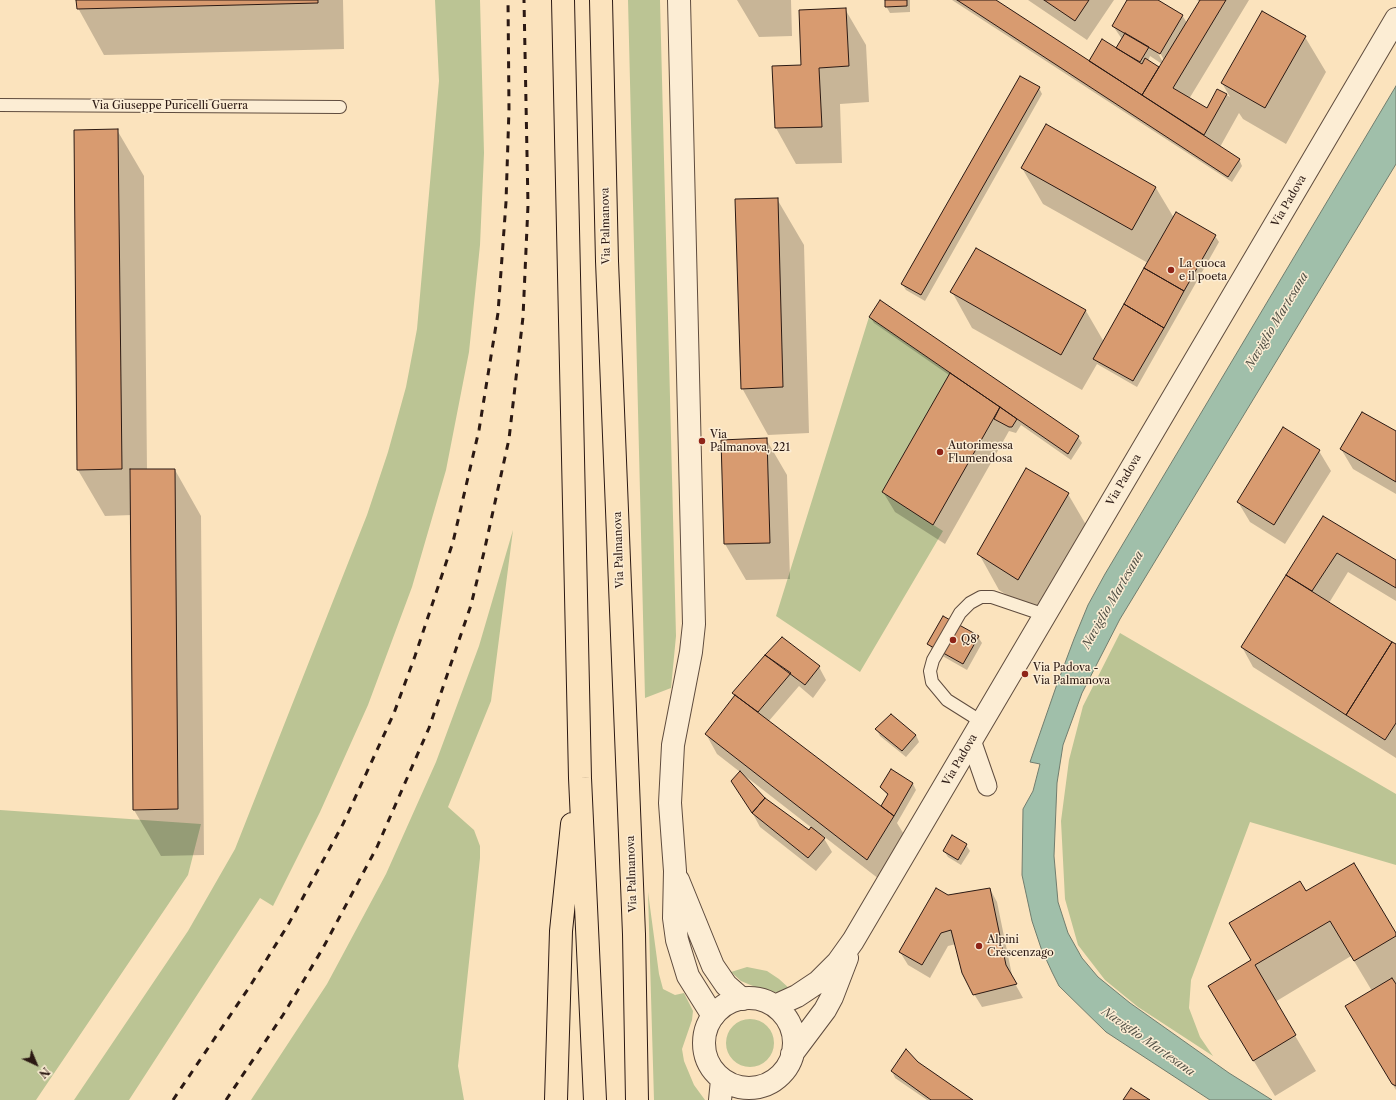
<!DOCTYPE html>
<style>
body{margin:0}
#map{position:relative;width:1396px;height:1100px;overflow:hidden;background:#fbe3bd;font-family:"Libre Caslon Text",serif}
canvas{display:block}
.north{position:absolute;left:16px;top:1044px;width:40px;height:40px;-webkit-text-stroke:3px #fcedd4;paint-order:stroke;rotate:136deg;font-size:11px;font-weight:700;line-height:16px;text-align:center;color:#2b1913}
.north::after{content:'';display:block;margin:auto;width:14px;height:18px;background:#2b1913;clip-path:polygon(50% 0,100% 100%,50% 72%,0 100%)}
</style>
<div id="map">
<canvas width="1396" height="1100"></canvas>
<div class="north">N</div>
</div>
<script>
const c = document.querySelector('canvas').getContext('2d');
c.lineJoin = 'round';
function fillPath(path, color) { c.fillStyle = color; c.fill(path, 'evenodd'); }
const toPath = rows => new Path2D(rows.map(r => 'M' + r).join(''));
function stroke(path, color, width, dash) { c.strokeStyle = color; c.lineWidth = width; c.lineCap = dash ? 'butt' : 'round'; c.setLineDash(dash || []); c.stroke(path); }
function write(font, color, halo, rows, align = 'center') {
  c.font = font + ' "Libre Caslon Text",serif'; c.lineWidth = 3; c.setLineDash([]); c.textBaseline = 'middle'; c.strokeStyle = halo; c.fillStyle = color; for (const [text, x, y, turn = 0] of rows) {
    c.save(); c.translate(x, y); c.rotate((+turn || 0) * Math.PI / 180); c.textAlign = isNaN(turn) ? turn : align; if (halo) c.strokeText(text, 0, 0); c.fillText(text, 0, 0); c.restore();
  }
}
fillPath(toPath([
 [435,0,480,0,484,153,480,245,469,352,446,470,412,587,368,705,320,812,273,906,260,898,129,1100,74,1100,188,931,235,849,367,515,388,452,406,387,417,329,439,81],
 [628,0,660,0,676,636,671,688,645,698],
 [869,317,950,373,882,492,943,531,860,672,776,616],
 [513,530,491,701,448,807,474,830,480,846,480,858,458,1066,464,1100,251,1100,327,984,386,874,436,762,479,646],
 [1120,633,1396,794,1396,865,1250,822,1191,980,1189,1008,1200,1037,1213,1056,1138,1007,1105,980,1078,945,1065,899,1061,821,1069,760,1083,706],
 [0,810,201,824,188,875,36,1100,0,1100],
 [648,892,659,974,663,989,675,995,684,993,693,1011,692,1020,682,1049,684,1061,694,1085,705,1100,654,1100],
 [747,967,767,971,779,979,790,989,786,992,774,992,760,989,741,981,731,972],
 '726 1043a24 24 0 1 1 48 0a24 24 0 1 1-48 0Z'
]), '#bbc494');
const water = toPath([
 [1396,86,1396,164,1120,619,1082,693,1063,745,1057,783,1054,856,1058,902,1068,933,1082,958,1098,977,1130,1003,1229,1073,1272,1100,1210,1100,1106,1032,1059,986,1052,972,1041,948,1032,921,1022,875,1023,809,1033,791,1040,764,1030,762,1056,687,1074,639,1088,605,1105,574,1396,86]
]);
fillPath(water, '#a0bfaa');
stroke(water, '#717d6e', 1);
fillPath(toPath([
 [77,0,343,0,344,49,104,55,78,8],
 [737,0,791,0,792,36,759,37],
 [886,0,910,0,910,12,890,13,886,6],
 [952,0,995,0,1090,62,1116,49,1122,39,1113,26,1128,0,1156,0,1182,15,1187,23,1200,2,1197,0,1249,0,1189,99,1207,109,1218,90,1230,97,1222,83,1305,37,1326,72,1286,144,1243,119,1239,113,1220,147,1239,159,1242,166,1232,182],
 [1158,49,1164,60,1164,64,1156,50],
 [1150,56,1162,64,1160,68,1148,61],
 [1028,0,1114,0,1087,40],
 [845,9,866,45,869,102,840,104,842,163,796,164,776,128,802,66],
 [1039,88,1042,94,925,301,906,290,902,284],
 [1047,126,1156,188,1174,218,1215,236,1219,242,1137,387,1097,364,1082,390,972,328,952,292,976,250,1086,311,1104,342,1148,263,1043,204,1022,168],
 [117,130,144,176,147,470,175,470,201,516,204,855,161,856,134,810,132,515,105,516,78,470],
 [777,199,804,245,809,433,768,435,742,388],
 [870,317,1078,437,1082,443,1071,460,1021,425,1016,433,1009,431,945,544,895,512,883,492,949,375,874,323],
 [1283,429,1319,451,1331,471,1285,544,1250,522,1238,502],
 [1396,432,1396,494,1353,469,1341,449],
 [766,439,787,475,790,579,746,580,725,544,722,441],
 [1068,494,1089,530,1039,616,999,590,979,554],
 [1324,517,1396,561,1396,601,1348,572,1329,603,1396,646,1396,758,1253,667,1242,647],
 [978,637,982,643,967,670,932,650,929,644],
 [782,638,819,667,826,680,813,698,799,686,768,722,881,807,888,796,881,787,892,770,913,784,916,790,897,823,905,836,879,879,822,835,832,852,816,871,760,827,753,814,765,799,809,832,812,828,717,754,706,734,735,696,733,693],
 [877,730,916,735,919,742,906,757,880,736],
 [966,845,970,851,961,865,948,857,944,851],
 [990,889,997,902,1013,980,1023,998,982,1007,974,994,956,944,948,946,930,978,908,965,900,952],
 [1306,892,1396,935,1396,1090,1354,1019,1372,991,1351,956,1275,1002,1316,1071,1275,1096,1230,1022,1251,961],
 [917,1062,973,1100,927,1100,895,1078,892,1071]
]), '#0003');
const building = toPath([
 [76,0,318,0,318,3,77,9,76,0],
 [885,0,907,0,907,6,885,7,885,0],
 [957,0,996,0,1240,159,1228,177,957,0],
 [1044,0,1089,0,1075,21,1044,0],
 [1127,0,1158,0,1183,15,1160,54,1112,26,1127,0],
 [1200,0,1226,0,1173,88,1207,108,1217,89,1227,94,1204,135,1142,95,1200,0],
 [846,8,849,66,819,68,822,127,775,128,772,66,801,65,799,10,846,8],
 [1262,11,1306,36,1265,108,1221,83,1262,11],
 [1125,33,1149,47,1140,62,1116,48,1125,33],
 [1102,39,1142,64,1145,58,1159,67,1142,95,1089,61,1102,39],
 [1020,76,1040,87,921,295,901,284,1020,76],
 [1046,124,1156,187,1132,230,1021,168,1046,124],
 [118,129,122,469,77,470,74,130,118,129],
 [778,198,783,387,741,389,735,199,778,198],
 [1176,212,1216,235,1184,291,1144,268,1176,212],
 [976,248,1086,310,1061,355,950,292,976,248],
 [1144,268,1184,291,1164,328,1124,304,1144,268],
 [880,300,1079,436,1068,454,869,317,880,300],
 [1124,304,1164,328,1133,381,1093,359,1124,304],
 [950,373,1000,407,933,525,882,492,950,373],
 [1000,407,1017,419,1012,427,1009,427,994,419,1000,407],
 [1362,412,1396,431,1396,482,1340,449,1362,412],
 [1283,427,1320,450,1274,525,1237,502,1283,427],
 [767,438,770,543,724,544,721,440,767,438],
 [1026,468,1069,493,1018,580,977,554,1026,468],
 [130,469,175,469,178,809,133,810,130,469],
 [1323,516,1396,560,1396,588,1337,553,1312,591,1286,575,1323,516],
 [1286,575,1392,642,1346,715,1241,647,1286,575],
 [943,616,979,636,963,664,927,644,943,616],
 [782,637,820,666,805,685,765,655,782,637],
 [1392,642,1396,644,1396,723,1385,740,1346,715,1392,642],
 [765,655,791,673,758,712,732,693,765,655],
 [735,695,894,816,867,860,705,734,735,695],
 [891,714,916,735,902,751,875,729,891,714],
 [891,769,913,783,894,816,881,806,888,794,880,787,891,769],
 [740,771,765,798,752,813,731,781,740,771],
 [765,798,809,830,811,827,825,838,808,858,752,813,765,798],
 [952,835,967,844,958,860,943,851,952,835],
 [1354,863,1396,933,1396,936,1354,961,1330,921,1255,965,1296,1035,1253,1061,1208,986,1251,960,1229,923,1300,881,1306,891,1354,863],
 [936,888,948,895,990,888,1006,965,1017,984,973,995,962,973,951,930,941,933,922,965,899,952,936,888],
 [1392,978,1396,984,1396,1086,1392,1084,1345,1006,1392,978],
 [906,1049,918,1062,973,1100,931,1100,891,1071,906,1049],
 [1131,1088,1150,1100,1123,1100,1131,1088]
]);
fillPath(building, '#d89b70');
stroke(building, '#2b1913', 1);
const service = toPath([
 [0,105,340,107],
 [982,722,947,700,932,682,930,671,933,660,960,613,970,603,981,597,992,597,1045,615]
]);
const pedestrian = toPath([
 [971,740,987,786]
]);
const minor = toPath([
 [679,0,694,624,691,652,673,745,670,803,675,871,674,918,677,940,688,976,713,1016],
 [678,880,713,966,726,985,742,999]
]);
const tertiary = toPath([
 '704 1043a45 45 0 1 1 90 0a45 45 0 1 1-90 0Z',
 [775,1006,797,996,818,982,838,962,853,941,1396,19],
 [792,1054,825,1010,832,997,847,958],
 [720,1100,722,1080]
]);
const trunk = toPath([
 [563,0,580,778,595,1100],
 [601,0,607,261,634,934,637,1100],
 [556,1100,561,931,572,824]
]);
stroke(service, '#5f4c3e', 14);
stroke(pedestrian, '#5f4c3e', 21);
stroke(minor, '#5f4c3e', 24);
stroke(tertiary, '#5f4c3e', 24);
stroke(trunk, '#2b1913', 24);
stroke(service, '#fcedd4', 12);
stroke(pedestrian, '#fcedd4', 19);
stroke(minor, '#fcedd4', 22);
stroke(tertiary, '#fcedd4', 22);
stroke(trunk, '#fbe3bd', 22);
stroke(toPath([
 [173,1100,250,986,288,925,343,824,394,713,415,656,453,542,479,430,498,313,506,202,509,109,508,0],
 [226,1100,283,1015,323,948,377,847,429,728,471,605,484,552,509,439,523,317,528,205,524,0]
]), '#2b1913', 3, [7, 7]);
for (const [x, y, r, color] of [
 [1171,270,4,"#8f2418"],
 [702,441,4,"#8f2418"],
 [940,452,4,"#8f2418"],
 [953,640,4,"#8f2418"],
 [1025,674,4,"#8f2418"],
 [979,946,4,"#8f2418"]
]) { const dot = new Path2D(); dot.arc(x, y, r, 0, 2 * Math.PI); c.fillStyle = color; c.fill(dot); stroke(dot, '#fcedd4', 1.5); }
write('11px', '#2b1913', '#fcedd4', [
 ["Via Giuseppe Puricelli Guerra",170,106],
 ["Via Padova",1289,201,-60],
 ["Via Palmanova",606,226,-91],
 ["Via Padova",1124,480,-60],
 ["Via Palmanova",619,550,-92],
 ["Via Padova",960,760,-60],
 ["Via Palmanova",632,874,-92]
]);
write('11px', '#2b1913', '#fcedd4', [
 ["La cuoca",1179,264],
 ["e il poeta",1179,277],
 ["Via",710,435],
 ["Palmanova, 221",710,448],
 ["Autorimessa",948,446],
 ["Flumendosa",948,459],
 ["Q8",961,640],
 ["Via Padova -",1033,668],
 ["Via Palmanova",1033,681],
 ["Alpini",987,940],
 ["Crescenzago",987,953]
], 'left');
write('italic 12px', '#545348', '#fcedd4', [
 ["Naviglio Martesana",1277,321,-59],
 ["Naviglio Martesana",1113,600,-60],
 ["Naviglio Martesana",1148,1042,35]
]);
</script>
